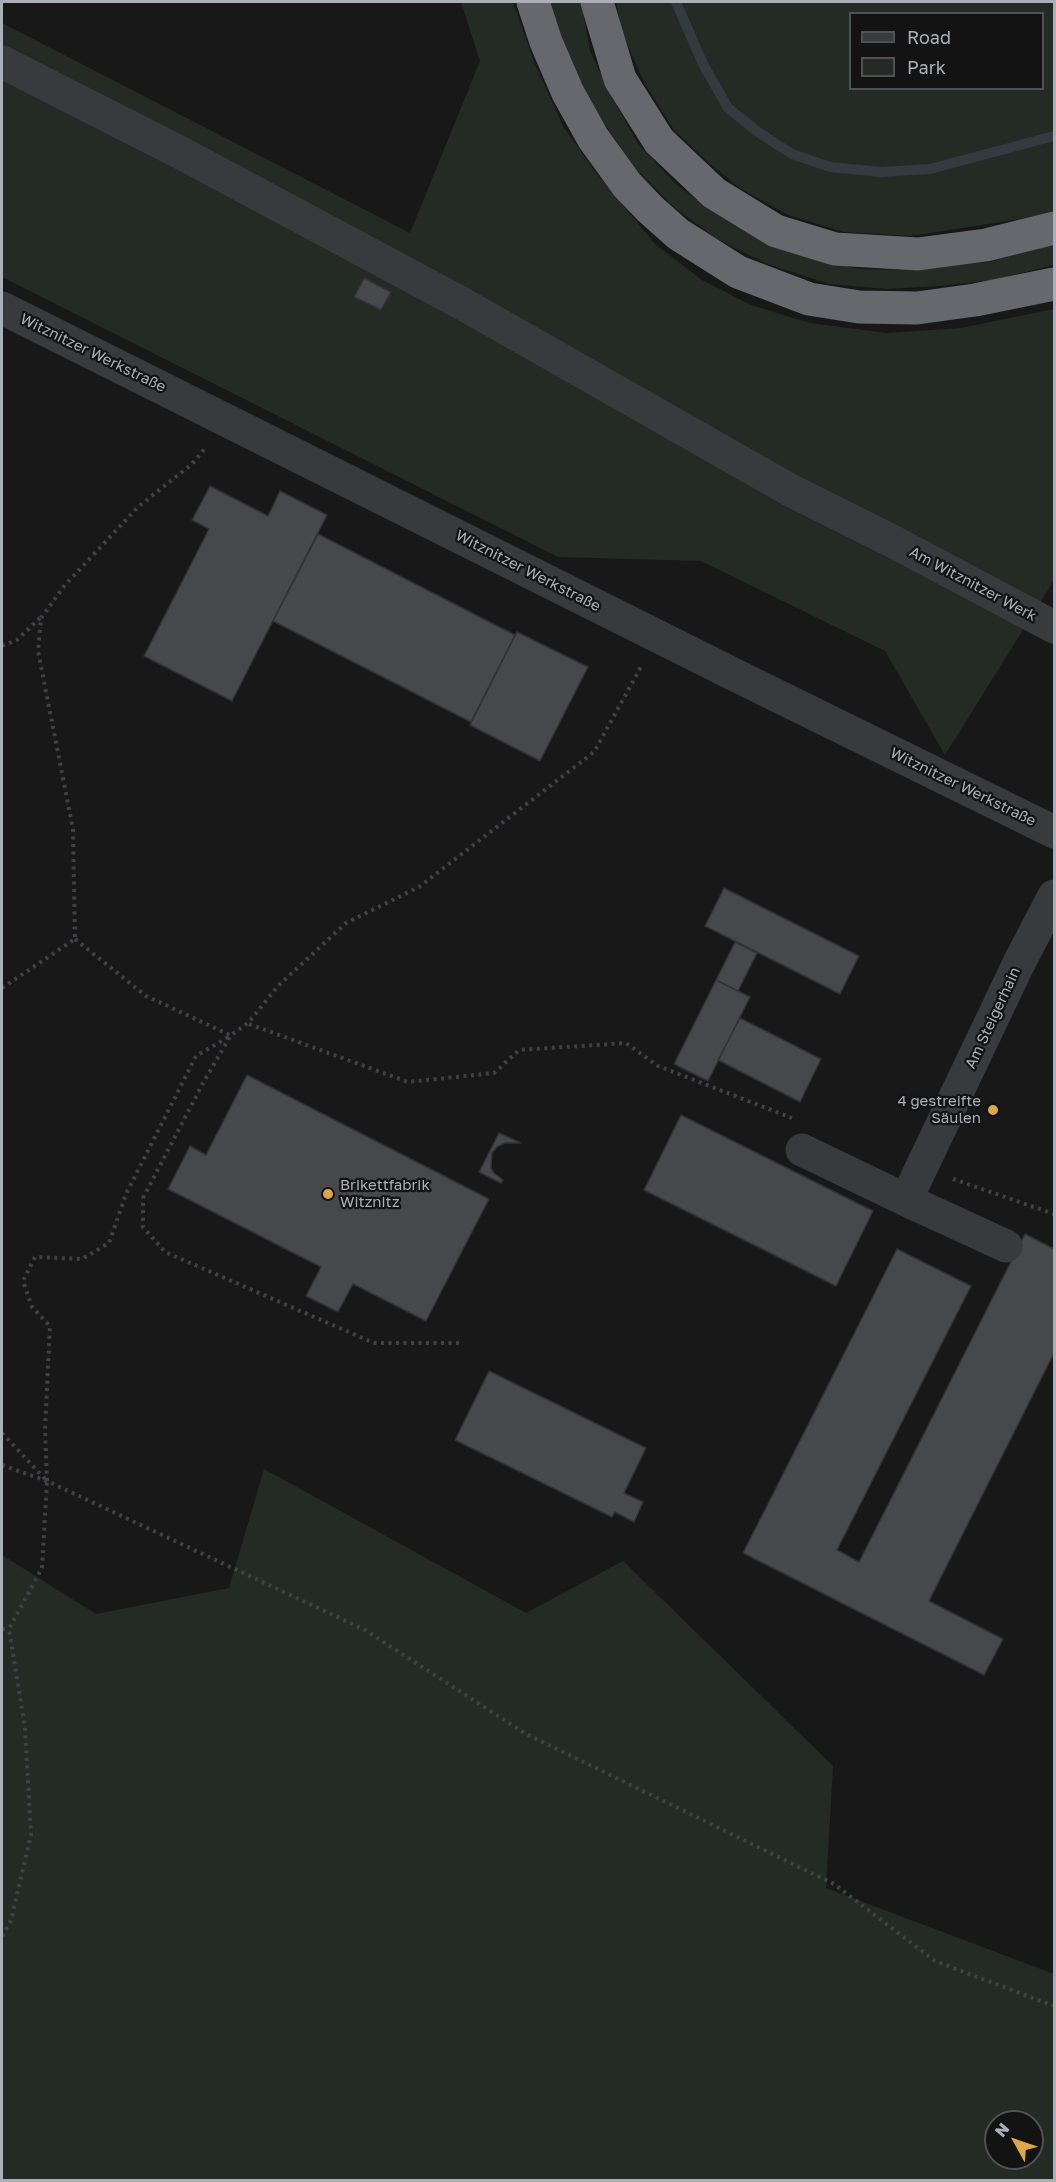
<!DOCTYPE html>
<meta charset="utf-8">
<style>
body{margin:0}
#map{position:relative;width:1056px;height:2182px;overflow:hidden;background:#181819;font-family:"Golos Text",sans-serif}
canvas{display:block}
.frame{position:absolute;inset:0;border:3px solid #abafb7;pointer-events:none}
.legend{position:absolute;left:849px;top:12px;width:195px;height:78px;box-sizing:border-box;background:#131314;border:2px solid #505155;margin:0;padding:8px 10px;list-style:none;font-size:18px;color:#abafb7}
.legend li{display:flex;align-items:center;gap:12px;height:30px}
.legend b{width:30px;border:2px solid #505155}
.north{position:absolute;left:984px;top:2110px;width:60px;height:60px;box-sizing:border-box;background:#131314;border:2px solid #505155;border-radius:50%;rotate:310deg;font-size:16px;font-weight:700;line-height:24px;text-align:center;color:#abafb7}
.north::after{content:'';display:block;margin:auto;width:21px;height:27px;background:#dba74e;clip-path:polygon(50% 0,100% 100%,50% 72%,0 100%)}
</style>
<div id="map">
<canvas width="1056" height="2182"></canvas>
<div class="frame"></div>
<ul class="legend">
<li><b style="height:8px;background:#393a3e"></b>Road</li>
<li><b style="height:16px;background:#242b25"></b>Park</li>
</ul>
<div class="north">N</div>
</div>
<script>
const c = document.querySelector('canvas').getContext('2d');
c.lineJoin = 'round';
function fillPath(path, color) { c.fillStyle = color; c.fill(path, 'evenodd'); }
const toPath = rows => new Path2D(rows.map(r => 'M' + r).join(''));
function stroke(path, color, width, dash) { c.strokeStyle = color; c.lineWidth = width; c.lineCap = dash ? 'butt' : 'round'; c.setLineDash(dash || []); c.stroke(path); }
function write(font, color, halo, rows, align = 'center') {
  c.font = font + ' "Golos Text",sans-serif'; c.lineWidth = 4.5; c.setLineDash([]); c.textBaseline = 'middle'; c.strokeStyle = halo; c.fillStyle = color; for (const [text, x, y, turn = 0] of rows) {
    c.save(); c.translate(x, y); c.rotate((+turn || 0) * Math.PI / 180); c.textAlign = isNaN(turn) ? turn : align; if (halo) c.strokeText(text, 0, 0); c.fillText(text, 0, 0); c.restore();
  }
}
fillPath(toPath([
 [461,2,513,2,534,62,563,126,593,169,655,244,702,280,751,305,810,323,887,333,961,328,1054,309,1054,580,945,755,885,651,701,561,558,557,2,277,2,23,410,233,480,61],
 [549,2,581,2,590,51,612,98,639,145,677,185,715,213,809,257,859,269,901,270,990,262,1054,244,1054,265,993,280,939,286,887,289,829,284,767,264,717,239,674,207,635,168,592,106,560,34],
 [616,2,1054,2,1054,211,1020,219,911,236,844,232,788,215,741,189,708,162,674,130,645,84,623,35],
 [850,14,1042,14,1042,88,850,88],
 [264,1469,526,1613,623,1561,833,1766,826,1888,1054,1974,1054,2180,2,2180,2,1555,96,1614,229,1588],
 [996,2122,1032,2122,1032,2158,996,2158]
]), '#242b25');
stroke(toPath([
 [676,2,703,64,728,108,758,132,792,154,830,167,880,172,930,169,1054,136]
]), '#333a40', 10);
const building = toPath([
 [364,278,391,292,381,310,354,297,364,278],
 [210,486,268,516,280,491,327,515,232,701,144,656,209,529,192,520,210,486],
 [318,534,515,635,471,722,273,621,318,534],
 [517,632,588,667,540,761,470,725,517,632],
 [724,888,859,956,840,994,705,926,724,888],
 [735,942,757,953,738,991,716,980,735,942],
 [716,980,750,997,708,1081,674,1064,716,980],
 [740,1018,821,1059,800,1102,718,1060,740,1018],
 [247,1075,489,1199,426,1321,353,1284,338,1312,306,1296,321,1267,168,1189,190,1146,206,1155,247,1075],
 [681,1115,873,1211,836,1286,644,1190,681,1115],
 [499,1133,521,1143,505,1143,497,1147,492,1153,491,1168,494,1173,503,1180,501,1183,479,1172,499,1133],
 [1025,1234,1054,1249,1054,1353,929,1601,1003,1639,984,1675,743,1553,897,1249,971,1286,837,1550,859,1562,1025,1234],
 [489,1371,646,1448,624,1493,643,1502,634,1522,615,1512,612,1517,455,1440,489,1371]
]);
fillPath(building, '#47484b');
stroke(building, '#323235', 1.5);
stroke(toPath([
 [2,646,17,640,40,618],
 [75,939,146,996,230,1035],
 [2,988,75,939,73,829,38,651,41,618,65,585,138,507,192,464,207,446],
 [249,1024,408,1082,494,1073,519,1050,626,1043,658,1066,792,1118],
 [953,1179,1054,1214],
 [459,1343,374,1343,165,1252,143,1227,143,1198,203,1083,231,1035,248,1023,278,986,346,923,419,887,594,752,642,665],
 [2,1433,47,1481,42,1568,9,1629,25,1728,31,1835,11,1920,2,1937],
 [2,1465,47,1481,365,1630,526,1734,834,1884,935,1961,1054,2006],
 [47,1481,45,1430,50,1326,32,1307,23,1281,35,1257,82,1259,109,1243,126,1194,196,1056,230,1036],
 [2,1629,9,1629]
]), '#3f4145', 4, [3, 4.5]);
stroke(toPath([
 [2,62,183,154,463,304,790,490,892,541,1054,627],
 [2,308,735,675,1054,832],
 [802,1150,906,1200,1019,963,1054,896],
 [906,1200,1006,1246]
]), '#393a3e', 33);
stroke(toPath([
 [533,2,546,42,568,93,593,138,627,185,650,209,678,234,738,272,809,299,859,307,917,308,975,300,1054,284],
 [597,2,620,79,659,141,714,193,776,231,835,249,918,254,986,245,1054,228]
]), '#66686e', 33);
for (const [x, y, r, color] of [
 [993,1110,6,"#dba74e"],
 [328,1194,6,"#dba74e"]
]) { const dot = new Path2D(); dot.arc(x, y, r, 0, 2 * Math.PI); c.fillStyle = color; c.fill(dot); stroke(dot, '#131314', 2); }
write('15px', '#abafb7', '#131314', [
 ["Witznitzer Werkstraße",93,353,26],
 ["Witznitzer Werkstraße",528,571,27],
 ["Am Witznitzer Werk",973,584,28],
 ["Witznitzer Werkstraße",963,787,26],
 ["Am Steigerhain",993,1018,-65]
]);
write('15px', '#abafb7', '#131314', [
 ["4 gestreifte",981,1101],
 ["Säulen",981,1118],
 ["Brikettfabrik",340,1185,"left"],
 ["Witznitz",340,1202,"left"]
], 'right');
</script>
